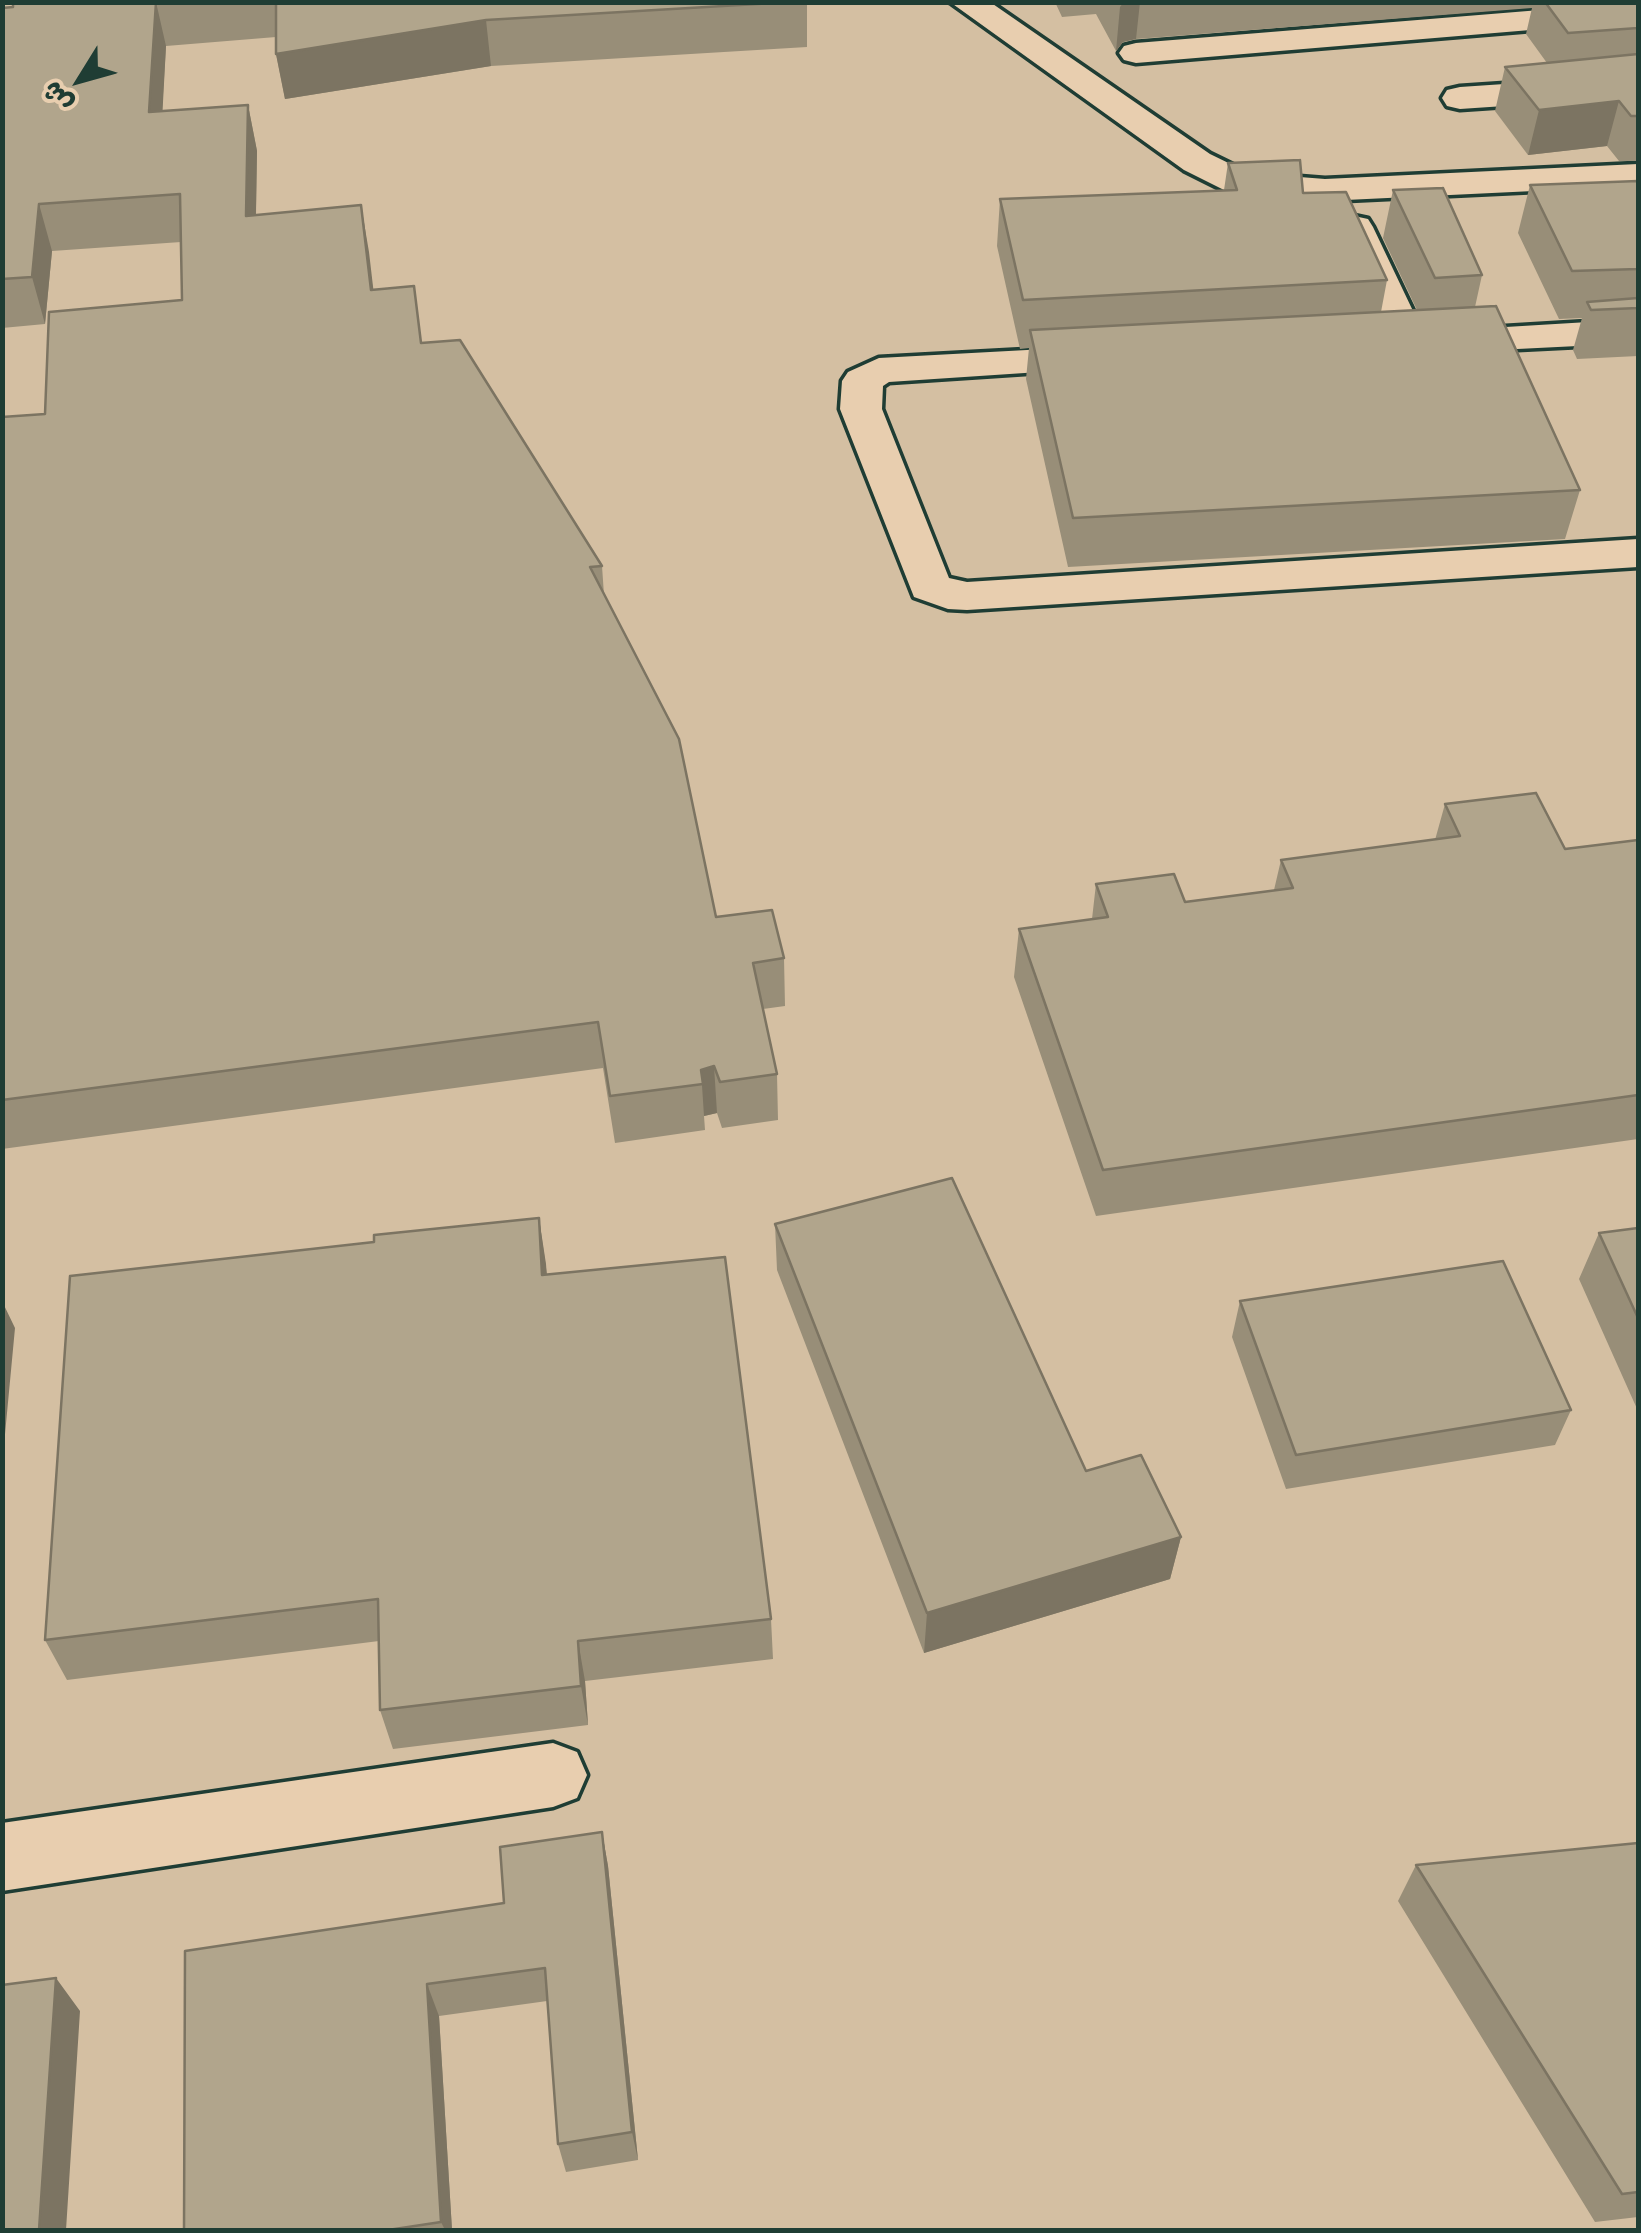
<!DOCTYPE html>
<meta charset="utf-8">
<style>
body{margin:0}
#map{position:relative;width:1641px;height:2233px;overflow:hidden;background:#e8ceaf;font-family:Mali,"Playpen Sans Arabic",sans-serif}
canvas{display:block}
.frame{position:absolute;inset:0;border:5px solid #1f3d34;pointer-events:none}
.north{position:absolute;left:30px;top:30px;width:100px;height:100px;-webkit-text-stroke:8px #e8ceaf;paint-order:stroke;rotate:233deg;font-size:28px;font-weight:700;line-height:40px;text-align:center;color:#1f3d34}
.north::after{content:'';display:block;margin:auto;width:35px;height:45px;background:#1f3d34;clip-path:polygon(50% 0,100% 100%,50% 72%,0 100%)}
</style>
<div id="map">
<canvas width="1641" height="2233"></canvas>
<div class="frame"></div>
<div class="north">ش</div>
</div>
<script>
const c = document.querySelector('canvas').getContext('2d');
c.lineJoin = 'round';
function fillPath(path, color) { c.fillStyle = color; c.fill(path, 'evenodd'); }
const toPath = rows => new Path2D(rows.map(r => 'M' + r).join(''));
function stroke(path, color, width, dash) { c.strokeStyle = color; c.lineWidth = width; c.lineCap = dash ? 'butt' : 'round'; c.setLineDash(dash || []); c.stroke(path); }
fillPath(toPath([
 [3,3,1638,3,1638,2230,3,2230]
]), '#d4bfa2');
const minor = toPath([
 [950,2,990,2,1210,154,1249,173,1325,179,1638,164,1638,186,1325,201,1228,192,1184,170,950,2],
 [1638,2,1638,21,1136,63,1124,60,1119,53,1124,46,1136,43,1638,2],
 [1638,75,1638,97,1460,109,1447,106,1442,98,1447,90,1460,87,1638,75],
 [1354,216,1368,219,1373,227,1423,332,1638,319,1638,343,1437,353,1424,350,1408,355,1394,352,1335,227,1340,219,1354,216],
 [1101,346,1115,349,1121,358,1115,367,889,382,883,386,882,409,949,578,967,582,1638,539,1638,567,967,610,948,609,914,597,840,409,842,381,848,372,879,358,1101,346],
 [553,1743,577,1752,587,1775,577,1798,553,1807,2,1891,2,1823,553,1743]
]);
stroke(minor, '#1f3d34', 7);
fillPath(minor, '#e8ceaf');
fillPath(toPath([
 [13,2,807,2,807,47,491,66,285,99,276,54,276,37,166,46,162,111,248,105,257,151,256,215,361,205,373,290,422,343,602,566,604,595,716,917,784,958,785,1006,763,1009,777,1074,778,1120,722,1128,717,1113,704,1116,705,1130,615,1143,603,1068,2,1149,2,417,45,414,182,300,181,242,52,251,45,324,2,328,2,8,13,7],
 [1055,2,1638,2,1638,161,1619,161,1607,146,1528,155,1495,111,1505,67,1547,63,1526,34,1532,8,1136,39,1123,42,1116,51,1096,14,1062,17],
 [1228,163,1303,193,1387,280,1381,312,1417,310,1383,238,1393,190,1482,275,1475,307,1580,490,1565,539,1068,567,1026,379,1029,348,1020,349,997,246,1000,199,1224,190],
 [1638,181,1638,356,1577,359,1573,350,1582,318,1559,319,1518,233,1530,185],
 [1445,804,1565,849,1638,840,1638,1139,1096,1216,1014,977,1019,929,1092,919,1096,884,1185,902,1274,890,1281,860,1435,840],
 [539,1218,547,1275,771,1619,773,1659,585,1681,588,1725,393,1749,380,1710,379,1641,67,1680,45,1640,374,1242],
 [775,1224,1086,1471,1181,1537,1170,1579,924,1653,777,1270],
 [1638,1228,1638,1411,1579,1279,1599,1233],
 [1240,1301,1571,1410,1555,1445,1286,1489,1232,1337],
 [602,1832,608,1866,638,2160,566,2172,558,2144,547,2001,439,2016,452,2230,184,2230,504,1903],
 [1638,1843,1638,2217,1595,2222,1398,1901,1416,1865]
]), '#988e78');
fillPath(toPath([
 [156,2,166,46,160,158,149,112],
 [1124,2,1140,2,1136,39,1123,42,1116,51,1120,7],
 [486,20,491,66,285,99,276,54],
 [1619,101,1607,146,1528,155,1539,110],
 [248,105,257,151,255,263,246,216],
 [39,204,52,251,45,324,32,277],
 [361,205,369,252,379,338,371,290],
 [714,1066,717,1113,704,1116,701,1070],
 [539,1218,546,1264,550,1320,542,1275],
 [2,1301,15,1328,2,1466],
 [1181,1537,1170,1579,924,1653,927,1613],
 [578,1641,585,1681,588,1725,581,1686],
 [602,1832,608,1866,638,2160,632,2132],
 [56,1978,80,2011,66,2230,39,2230],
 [427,1984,439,2016,452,2230,445,2230,441,2222]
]), '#7c7462');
const building = toPath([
 [13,2,156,2,149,112,248,105,246,216,361,205,371,290,414,286,421,343,460,340,602,566,590,567,679,739,716,917,772,910,784,958,753,963,777,1074,720,1082,714,1066,701,1070,703,1084,610,1096,598,1022,2,1100,2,417,45,414,49,312,182,300,180,194,39,204,32,277,2,279,2,8,13,7,13,2],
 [276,2,791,2,486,20,276,54,276,2],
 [1545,2,1638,2,1638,28,1568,33,1545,2],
 [1638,54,1638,116,1631,116,1619,101,1539,110,1505,67,1638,54],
 [1300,160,1303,193,1346,192,1387,280,1023,300,1000,199,1237,190,1228,163,1300,160],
 [1638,181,1638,269,1572,271,1530,185,1638,181],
 [1443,188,1482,275,1435,278,1393,190,1443,188],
 [1638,298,1638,308,1591,310,1587,302,1638,298],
 [1496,306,1580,490,1073,518,1030,330,1496,306],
 [1536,793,1565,849,1638,840,1638,1095,1103,1170,1019,929,1108,917,1096,884,1174,874,1185,902,1293,888,1281,860,1460,836,1445,804,1536,793],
 [952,1178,1086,1471,1141,1455,1181,1537,927,1613,775,1224,952,1178],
 [539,1218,542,1275,725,1257,771,1619,578,1641,581,1686,380,1710,378,1599,45,1640,70,1276,374,1242,374,1235,539,1218],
 [1638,1228,1638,1318,1599,1233,1638,1228],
 [1503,1261,1571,1410,1296,1455,1240,1301,1503,1261],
 [602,1832,632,2132,558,2144,545,1968,427,1984,441,2222,388,2230,184,2230,185,1951,504,1903,500,1847,602,1832],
 [1638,1843,1638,2192,1622,2194,1416,1865,1638,1843],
 [56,1978,39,2230,2,2230,2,1985,56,1978]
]);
fillPath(building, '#b1a58c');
stroke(building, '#7c7462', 2.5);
</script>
